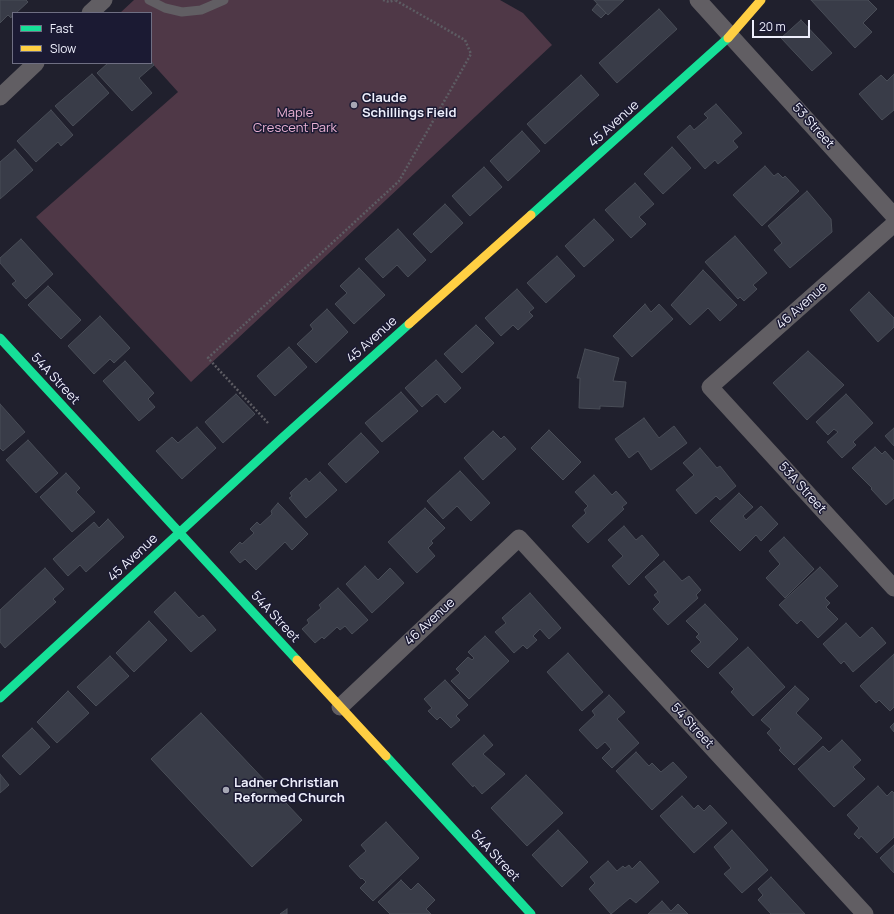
<!DOCTYPE html>
<style>
body{margin:0}
#map{position:relative;width:894px;height:914px;overflow:hidden;background:#20202d;font-family:Manrope,sans-serif}
canvas{display:block}
.legend{position:absolute;left:12px;top:12px;width:140px;height:52px;box-sizing:border-box;background:#1b1a33;border:1px solid #6f6f83;margin:0;padding:5px 7px;list-style:none;font-size:12px;color:#eeeffc}
.legend li{display:flex;align-items:center;gap:8px;height:20px}
.legend b{width:20px;border:1px solid #6f6f83}
.scale{position:absolute;left:752px;top:20px;width:58px;height:18px;box-sizing:border-box;border:2px solid #eeeffc;border-top:0;padding-left:5px;font-size:12px;line-height:14px;white-space:nowrap;color:#eeeffc;-webkit-text-stroke:3px #1b1a33;paint-order:stroke}
</style>
<div id="map">
<canvas width="894" height="914"></canvas>
<ul class="legend">
<li><b style="height:5px;background:#16e098"></b>Fast</li>
<li><b style="height:5px;background:#ffcf43"></b>Slow</li>
</ul>
<div class="scale">20 m</div>
</div>
<script>
const c = document.querySelector('canvas').getContext('2d');
c.lineJoin = 'round';
function fillPath(path, color) { c.fillStyle = color; c.fill(path, 'evenodd'); }
const toPath = rows => new Path2D(rows.map(r => 'M' + r).join(''));
function stroke(path, color, width, dash) { c.strokeStyle = color; c.lineWidth = width; c.lineCap = dash ? 'butt' : 'round'; c.setLineDash(dash || []); c.stroke(path); }
function write(font, color, halo, rows, align = 'center') {
  c.font = font + ' Manrope,sans-serif'; c.lineWidth = 3; c.setLineDash([]); c.textBaseline = 'middle'; c.strokeStyle = halo; c.fillStyle = color; for (const [text, x, y, turn = 0] of rows) {
    c.save(); c.translate(x, y); c.rotate((+turn || 0) * Math.PI / 180); c.textAlign = isNaN(turn) ? turn : align; if (halo) c.strokeText(text, 0, 0); c.fillText(text, 0, 0); c.restore();
  }
}
fillPath(toPath([
 [134,0,500,0,523,13,552,45,191,382,36,217,178,92,151,62,151,13,120,13]
]), '#4f3847');
const building = toPath([
 [0,0,26,0,28,2,16,13,13,13,11,18,8,15,0,23,0,0],
 [594,0,624,0,608,15,594,0],
 [811,0,868,0,877,9,863,23,872,32,855,48,811,0],
 [597,4,606,13,601,18,592,10,597,4],
 [659,9,677,29,617,83,599,63,659,9],
 [801,20,832,53,812,71,781,38,801,20],
 [151,61,154,65,139,78,152,93,132,111,97,73,108,63,151,63,151,61],
 [92,74,109,93,73,126,55,106,92,74],
 [894,74,894,110,882,120,859,94,881,75,887,81,894,74],
 [581,75,599,95,545,144,527,124,581,75],
 [716,104,742,133,733,141,738,147,718,164,715,160,705,169,677,137,690,125,694,130,708,118,704,114,716,104],
 [51,110,73,135,61,146,58,142,36,162,17,141,51,110],
 [522,131,540,151,508,181,490,161,522,131],
 [672,147,691,168,663,194,644,174,672,147],
 [15,149,33,170,0,199,0,162,15,149],
 [765,166,774,176,778,173,783,178,785,176,799,191,762,226,733,195,765,166],
 [484,167,502,187,470,216,452,196,484,167],
 [635,183,654,204,639,217,646,224,631,238,605,210,635,183],
 [807,191,831,219,832,232,790,268,774,250,782,243,768,226,807,191],
 [445,204,463,223,431,253,413,234,445,204],
 [594,219,614,240,584,267,565,246,594,219],
 [398,229,426,260,408,277,397,265,383,278,365,259,398,229],
 [735,236,767,273,753,285,757,289,744,301,740,297,738,299,705,262,735,236],
 [21,239,53,274,26,299,12,284,16,281,0,263,0,258,21,239],
 [557,256,575,276,546,303,527,283,557,256],
 [359,268,385,295,354,324,335,304,347,293,340,286,359,268],
 [703,270,737,305,720,321,708,308,690,325,671,305,703,270],
 [48,286,81,320,61,339,28,305,48,286],
 [517,289,534,308,529,312,533,316,518,330,513,325,501,336,485,318,517,289],
 [869,292,894,318,894,327,878,342,850,310,869,292],
 [645,304,651,312,659,304,673,319,632,357,613,336,645,304],
 [327,309,348,332,316,363,297,344,313,329,310,325,327,309],
 [100,316,130,348,114,363,110,359,94,374,68,346,100,316],
 [476,325,494,343,462,373,444,354,476,325],
 [289,347,307,367,275,396,257,376,289,347],
 [585,349,619,358,613,381,626,382,623,407,600,406,600,409,579,408,580,378,577,378,585,349],
 [808,351,844,385,807,420,773,383,808,351],
 [436,360,461,388,445,403,437,394,422,407,405,388,436,360],
 [125,361,154,393,148,399,155,407,139,421,103,381,125,361],
 [401,392,418,411,382,442,365,423,401,392],
 [236,394,255,414,223,443,205,422,236,394],
 [846,394,873,423,853,442,856,445,842,458,827,442,838,432,834,429,828,435,816,422,846,394],
 [0,404,25,432,3,451,0,448,0,404],
 [644,418,659,438,674,426,687,443,651,470,638,451,629,458,615,439,644,418],
 [197,427,216,448,182,479,156,451,172,437,178,443,197,427],
 [894,428,894,446,885,436,894,428],
 [549,430,581,462,563,480,531,448,549,430],
 [493,431,501,439,504,436,516,449,483,480,464,458,493,431],
 [361,433,379,452,346,483,328,464,361,433],
 [28,440,58,473,36,493,6,460,28,440],
 [875,447,882,454,885,451,894,461,894,498,886,505,871,489,872,488,852,468,875,447],
 [700,448,717,468,720,466,736,486,720,500,716,496,696,514,676,490,694,475,683,463,700,448],
 [460,471,490,503,471,521,457,506,443,519,427,501,460,471],
 [320,472,337,490,306,518,289,498,292,496,290,493,306,478,309,482,320,472],
 [66,473,80,488,76,492,95,512,72,532,40,497,66,473],
 [594,475,612,495,616,491,627,503,622,507,624,509,588,543,572,526,586,513,584,510,588,506,575,492,594,475],
 [739,493,753,507,743,516,746,520,761,506,778,524,761,541,756,535,740,551,710,521,739,493],
 [278,503,308,534,292,550,285,542,256,570,245,559,240,563,230,552,240,542,242,544,254,533,250,529,257,522,260,525,272,514,271,511,278,503],
 [425,508,445,528,431,541,433,543,428,548,435,556,417,573,388,542,425,508],
 [108,519,124,537,86,572,80,565,68,576,53,559,94,522,99,528,108,519],
 [624,526,636,540,642,535,659,555,629,585,612,566,623,556,608,540,624,526],
 [784,537,814,569,785,598,766,578,780,564,769,551,784,537],
 [664,561,682,581,689,576,701,590,696,595,698,598,668,625,653,609,660,602,654,595,658,592,645,577,664,561],
 [365,566,378,580,390,568,404,583,372,613,346,584,365,566],
 [820,567,838,586,825,598,830,603,826,607,838,619,818,638,801,620,797,624,779,605,820,567],
 [45,568,64,589,53,599,56,602,5,648,0,642,0,610,45,568],
 [338,588,368,620,352,634,345,626,340,630,337,627,324,639,322,637,315,643,302,629,309,623,307,620,321,608,319,605,338,588],
 [175,592,199,618,203,615,216,630,191,652,154,612,175,592],
 [530,593,561,628,549,639,540,629,533,636,537,640,527,649,523,645,514,653,495,632,506,623,502,618,530,593],
 [705,604,738,639,708,668,691,651,701,642,696,637,699,634,686,621,705,604],
 [149,621,167,640,134,672,116,653,149,621],
 [846,623,860,638,872,627,886,643,853,672,844,661,841,664,823,644,846,623],
 [485,636,509,661,469,699,451,681,460,673,456,669,468,657,472,660,474,658,468,652,485,636],
 [748,647,785,687,753,716,731,692,734,689,719,673,748,647],
 [568,653,603,692,582,711,547,672,568,653],
 [894,654,894,707,890,711,879,700,876,703,860,686,894,654],
 [110,656,129,676,96,706,77,687,110,656],
 [445,680,468,705,456,716,460,720,451,728,440,717,437,720,428,711,432,708,424,699,445,680],
 [795,686,809,699,796,713,822,738,794,765,779,750,781,748,767,733,771,729,761,720,795,686],
 [68,691,89,713,57,743,37,722,68,691],
 [609,695,625,712,617,719,639,743,612,768,602,758,611,749,605,742,597,749,579,730,595,715,592,711,609,695],
 [201,713,302,820,252,867,151,759,201,713],
 [894,723,894,732,890,727,894,723],
 [32,728,50,747,20,775,2,756,32,728],
 [484,735,493,745,483,754,505,774,482,794,474,785,473,787,452,764,484,735],
 [842,740,861,760,853,767,865,779,834,807,798,769,823,746,829,752,842,740],
 [636,752,649,766,652,763,661,772,673,762,687,777,652,810,616,771,636,752],
 [0,774,9,785,0,793,0,774],
 [526,775,563,813,527,846,491,808,526,775],
 [878,786,887,796,892,791,894,793,894,837,877,853,861,836,859,839,854,834,859,828,847,815,878,786],
 [682,796,694,809,698,805,704,811,710,805,727,823,694,853,660,816,682,796],
 [386,822,419,858,373,901,360,888,366,882,362,878,361,879,349,866,366,851,361,845,386,822],
 [558,830,588,862,562,887,532,855,558,830],
 [732,830,768,870,742,893,724,874,731,868,714,847,732,830],
 [894,845,894,873,880,858,894,845],
 [608,861,617,871,623,866,625,868,629,865,632,869,640,861,659,882,636,903,630,898,611,914,589,889,595,883,590,877,608,861],
 [771,877,805,914,771,914,758,900,763,895,758,889,771,877],
 [401,880,411,890,418,883,435,900,426,909,431,914,390,914,378,902,401,880],
 [662,901,671,911,678,904,688,914,648,914,662,901],
 [287,909,287,914,280,914,287,909]
]);
fillPath(building, '#393c48');
stroke(building, '#494d57', 1);
stroke(toPath([
 [383,0,389,2,395,0],
 [268,423,208,358,399,181,471,54,465,40,395,0]
]), '#5d5c63', 2.5, [2, 2]);
stroke(toPath([
 [149,0,165,8,182,12,201,10,224,0]
]), '#615e63', 9);
stroke(toPath([
 [698,0,894,216],
 [90,13,104,0],
 [0,97,36,63],
 [894,224,710,387,894,588],
 [340,707,519,538,865,914]
]), '#615e63', 17);
stroke(toPath([
 [531,215,728,38],
 [0,338,297,660],
 [0,698,282,438,409,324],
 [386,756,531,914]
]), '#16e098', 9);
stroke(toPath([
 [728,38,761,0],
 [409,324,531,215],
 [297,660,386,756]
]), '#ffcf43', 9);
for (const [x, y, r, color] of [
 [354,105,4,"#a6a7b4"],
 [226,790,4,"#a6a7b4"]
]) { const dot = new Path2D(); dot.arc(x, y, r, 0, 2 * Math.PI); c.fillStyle = color; c.fill(dot); stroke(dot, '#1b1a33', 1.5); }
write('bold 13px', '#eeeffc', '#1b1a33', [
 ["Claude",362,98],
 ["Schillings Field",362,113],
 ["Ladner Christian",234,783],
 ["Reformed Church",234,798]
], 'left');
write('13px', '#ebb2d4', '#1b1a33', [
 ["Maple",295,113],
 ["Crescent Park",295,128]
]);
write('13px', '#eeeffc', '#1b1a33', [
 ["45 Avenue",614,124,-42],
 ["53 Street",813,126,48],
 ["46 Avenue",802,306,-42],
 ["45 Avenue",372,340,-42],
 ["54A Street",55,379,47],
 ["53A Street",802,488,48],
 ["45 Avenue",133,558,-43],
 ["54A Street",275,617,47],
 ["46 Avenue",430,622,-43],
 ["54 Street",692,726,47],
 ["54A Street",495,856,47]
]);
</script>
